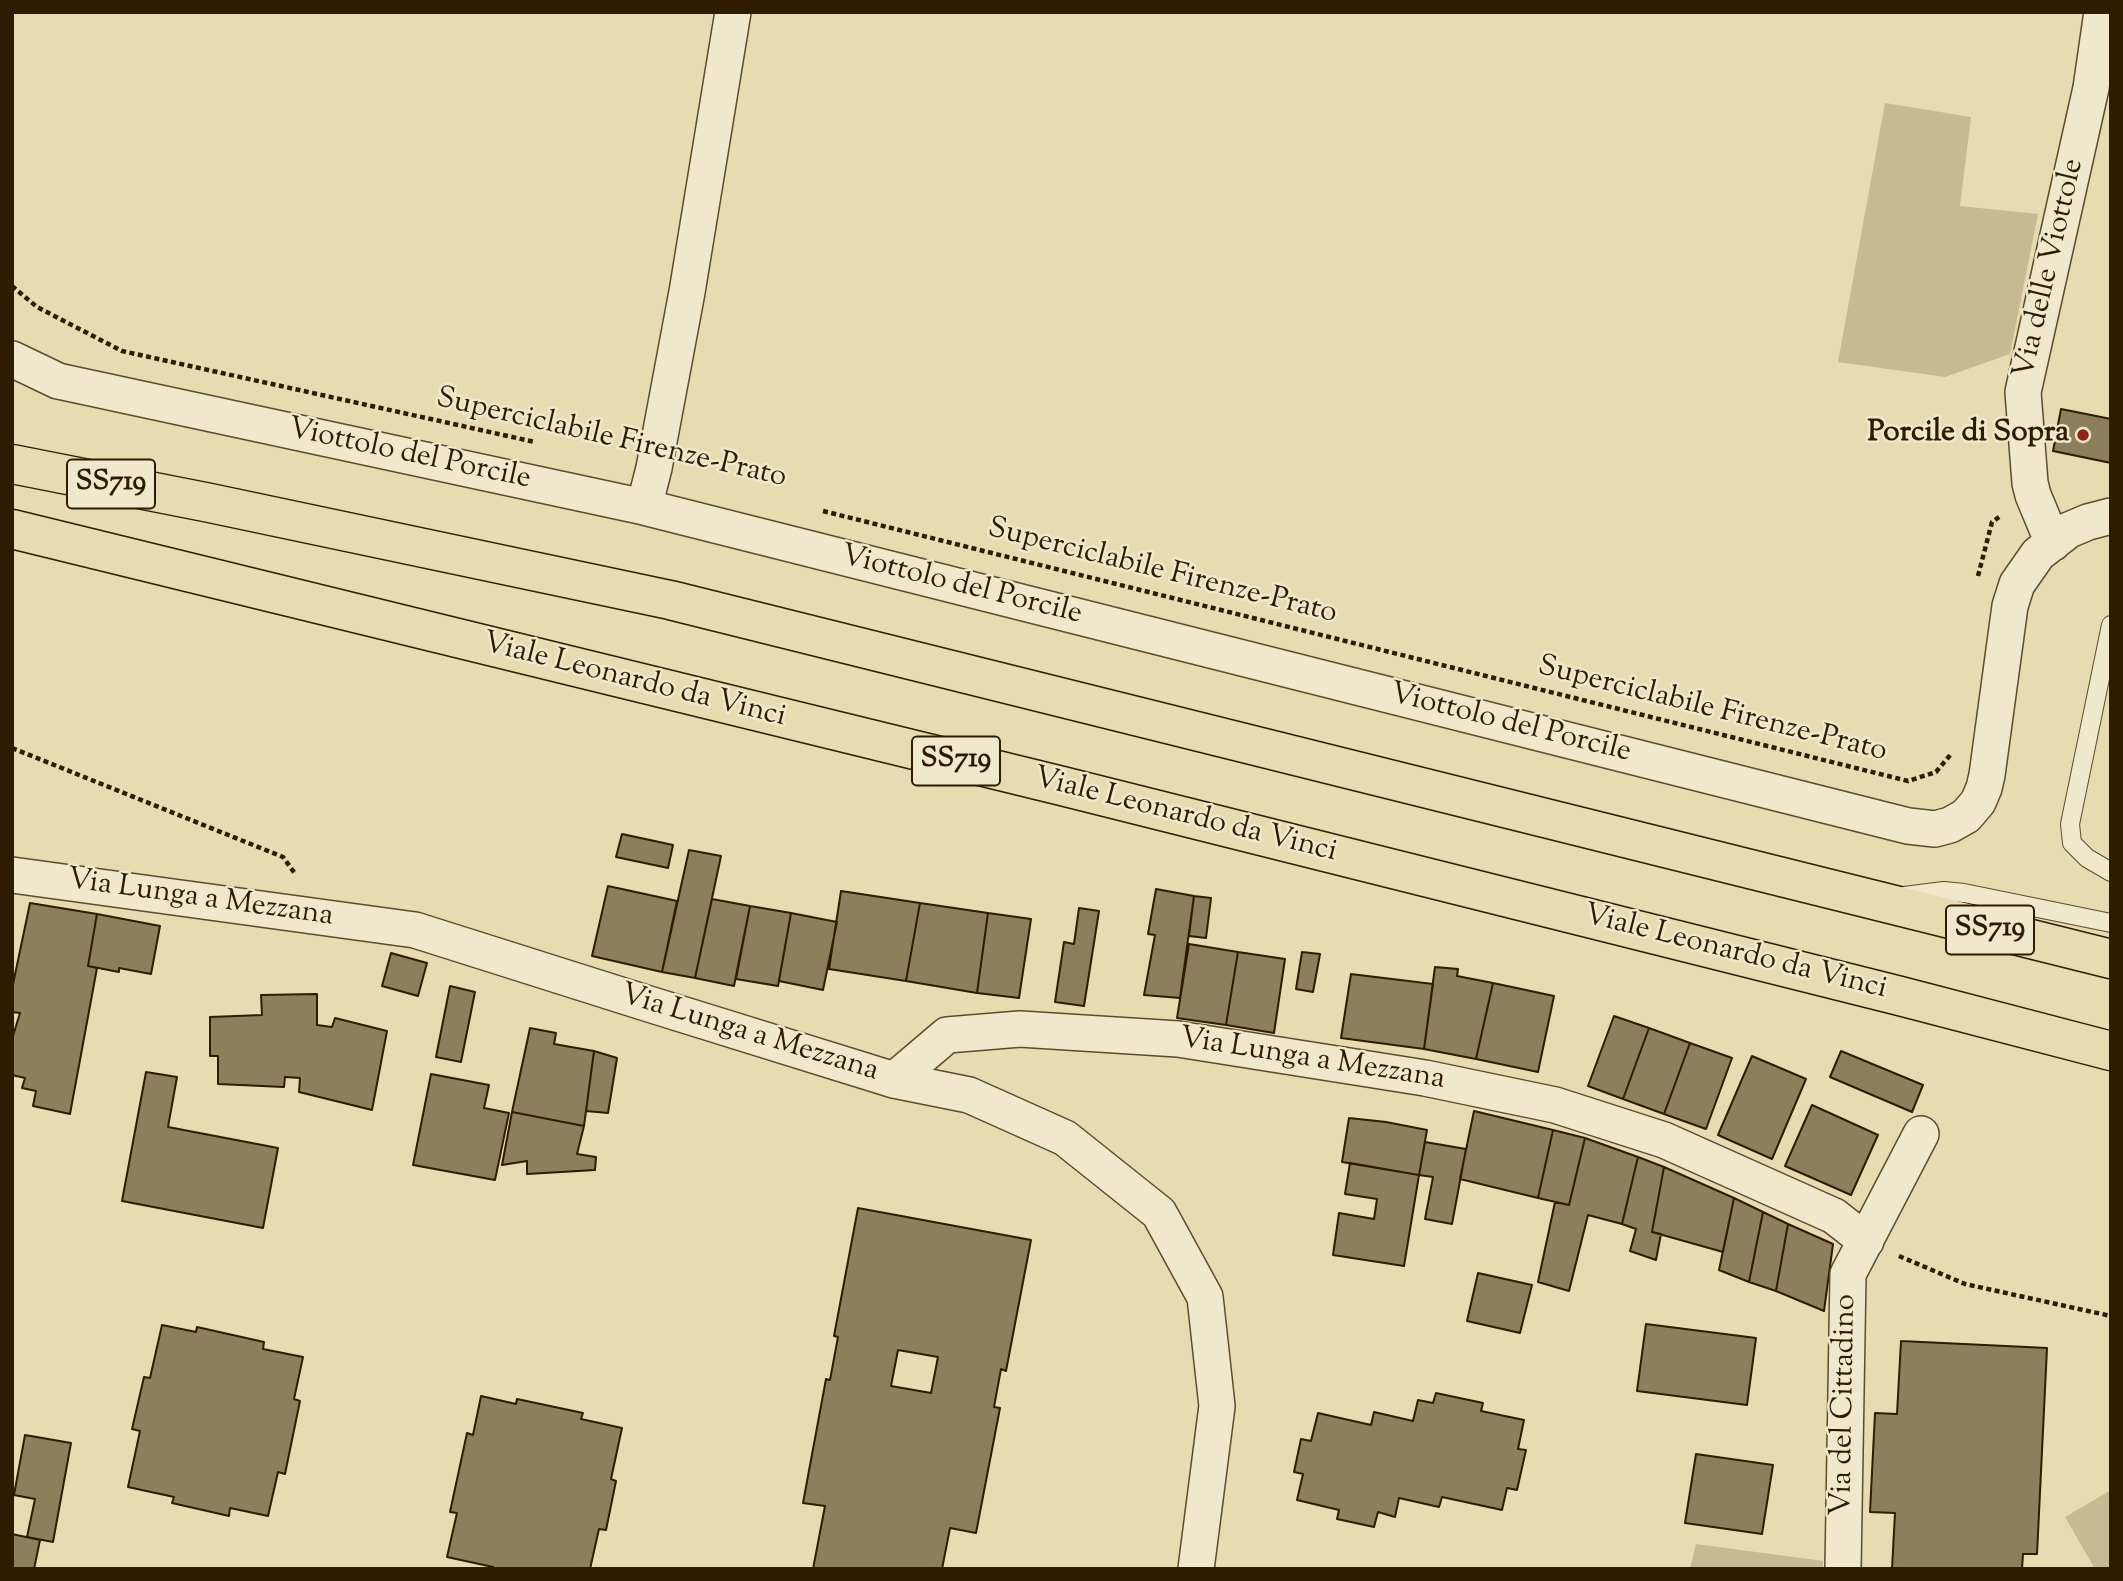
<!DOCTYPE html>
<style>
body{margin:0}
#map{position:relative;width:2123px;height:1581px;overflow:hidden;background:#e6dbb1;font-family:"Sorts Mill Goudy",serif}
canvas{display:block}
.frame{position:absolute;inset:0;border:14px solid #2f1b00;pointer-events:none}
</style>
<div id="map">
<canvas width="2123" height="1581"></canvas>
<div class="frame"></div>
</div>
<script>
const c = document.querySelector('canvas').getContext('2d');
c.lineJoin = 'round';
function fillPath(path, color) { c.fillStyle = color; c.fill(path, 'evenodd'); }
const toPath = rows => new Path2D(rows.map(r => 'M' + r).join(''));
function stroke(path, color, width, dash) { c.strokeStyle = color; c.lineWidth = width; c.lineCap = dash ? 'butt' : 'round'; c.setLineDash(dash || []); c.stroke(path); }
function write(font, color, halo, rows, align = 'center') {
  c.font = font + ' "Sorts Mill Goudy",serif'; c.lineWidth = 5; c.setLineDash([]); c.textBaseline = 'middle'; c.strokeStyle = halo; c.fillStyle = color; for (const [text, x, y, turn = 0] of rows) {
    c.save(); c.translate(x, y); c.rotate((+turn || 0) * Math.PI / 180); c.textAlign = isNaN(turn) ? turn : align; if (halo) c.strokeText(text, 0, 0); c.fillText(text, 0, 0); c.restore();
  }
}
fillPath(toPath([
 [1885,103,1971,117,1960,206,2038,214,2010,354,1945,377,1838,362],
 [2111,1490,2111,1569,2095,1569,2065,1517],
 [1696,1544,1823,1561,1823,1569,1690,1569]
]), '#c7ba93');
const building = toPath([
 [2061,409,2111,419,2111,463,2053,451,2061,409],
 [622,834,673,845,668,868,616,857,622,834],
 [689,850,721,856,695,978,662,972,689,850],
 [608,886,677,901,662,972,592,956,608,886],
 [1156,889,1194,896,1180,998,1144,995,1155,935,1148,934,1156,889],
 [841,891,920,903,906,981,829,969,841,891],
 [1194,896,1211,898,1206,938,1189,936,1194,896],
 [712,899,750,906,734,986,695,978,712,899],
 [30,903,97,914,88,966,97,968,70,1114,33,1106,36,1091,22,1088,25,1078,12,1075,12,1039,20,1013,12,1012,12,989,30,903],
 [920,903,988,913,977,993,906,981,920,903],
 [750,906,791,913,778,986,736,979,750,906],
 [1079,908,1099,911,1084,1006,1055,1002,1064,942,1074,944,1079,908],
 [791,913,837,922,823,990,779,981,791,913],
 [988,913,1031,919,1019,998,977,993,988,913],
 [97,914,160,926,151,974,119,968,119,972,88,966,97,914],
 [1189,944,1238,952,1226,1025,1177,1018,1189,944],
 [1238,952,1285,959,1274,1033,1226,1025,1238,952],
 [1302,952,1320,954,1313,992,1296,989,1302,952],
 [391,953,427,963,418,996,382,986,391,953],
 [1435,967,1458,969,1457,976,1493,983,1476,1059,1424,1049,1435,967],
 [1351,974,1433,984,1424,1049,1341,1038,1351,974],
 [1493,983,1554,996,1538,1072,1476,1059,1493,983],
 [450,986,475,992,461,1062,436,1057,450,986],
 [317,994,317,1025,332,1027,335,1018,387,1031,372,1110,299,1092,300,1078,285,1077,284,1087,218,1084,218,1056,210,1056,210,1017,262,1015,261,995,317,994],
 [1614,1016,1649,1028,1623,1099,1588,1086,1614,1016],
 [530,1028,556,1033,554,1044,594,1051,584,1126,512,1112,530,1028],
 [1649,1028,1690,1043,1664,1114,1623,1099,1649,1028],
 [1690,1043,1732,1058,1706,1129,1664,1114,1690,1043],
 [594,1051,617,1058,608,1113,586,1111,594,1051],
 [1841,1051,1923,1085,1912,1112,1830,1077,1841,1051],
 [1752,1056,1806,1079,1772,1159,1718,1135,1752,1056],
 [146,1072,177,1077,168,1127,278,1148,263,1228,122,1201,146,1072],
 [431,1074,489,1085,484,1108,509,1113,495,1180,413,1165,431,1074],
 [1812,1105,1878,1135,1851,1195,1785,1166,1812,1105],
 [1474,1111,1553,1130,1538,1198,1460,1179,1474,1111],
 [512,1112,584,1126,577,1154,596,1157,595,1170,527,1174,527,1161,502,1165,512,1112],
 [1349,1118,1386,1122,1427,1130,1419,1175,1342,1162,1349,1118],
 [1553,1130,1585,1138,1569,1205,1538,1198,1553,1130],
 [1585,1138,1638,1157,1622,1224,1588,1215,1569,1291,1538,1282,1555,1202,1569,1205,1585,1138],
 [1425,1142,1466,1149,1452,1224,1425,1219,1433,1177,1419,1175,1425,1142],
 [1638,1157,1664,1167,1652,1232,1661,1234,1656,1260,1630,1251,1636,1229,1622,1224,1638,1157],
 [1350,1163,1419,1175,1404,1266,1333,1255,1339,1213,1374,1219,1377,1199,1345,1194,1350,1163],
 [1664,1167,1734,1198,1723,1252,1652,1232,1664,1167],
 [1734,1198,1763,1212,1749,1282,1719,1270,1734,1198],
 [858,1208,1031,1240,1006,1371,1001,1369,994,1407,1000,1408,976,1533,950,1528,942,1569,813,1569,825,1506,803,1503,826,1379,830,1380,838,1337,834,1336,858,1208],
 [898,1350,938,1357,931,1393,891,1386,898,1350],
 [1763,1212,1788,1224,1776,1291,1749,1282,1763,1212],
 [1788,1224,1833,1244,1824,1311,1776,1291,1788,1224],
 [1478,1273,1532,1285,1520,1333,1467,1321,1478,1273],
 [1646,1324,1756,1338,1747,1405,1637,1391,1646,1324],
 [162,1325,196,1332,197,1327,264,1342,263,1349,303,1357,294,1399,300,1401,285,1474,278,1472,268,1516,230,1508,229,1516,172,1503,174,1497,128,1487,140,1431,132,1429,144,1377,150,1378,162,1325],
 [1901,1341,2047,1348,2037,1554,2023,1554,2022,1569,1892,1569,1895,1513,1870,1512,1875,1413,1897,1414,1901,1341],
 [1436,1393,1483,1403,1481,1411,1524,1420,1518,1449,1526,1450,1517,1490,1507,1488,1502,1510,1442,1497,1439,1507,1399,1498,1395,1517,1378,1512,1374,1527,1337,1519,1339,1510,1297,1500,1303,1474,1294,1472,1301,1439,1311,1441,1318,1413,1371,1425,1374,1412,1413,1421,1418,1400,1433,1403,1436,1393],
 [481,1396,516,1404,517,1399,583,1413,581,1419,622,1428,611,1479,616,1481,606,1530,599,1529,590,1569,492,1569,493,1567,447,1557,457,1513,450,1512,467,1433,473,1435,481,1396],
 [25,1435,71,1443,53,1542,27,1537,35,1499,14,1495,25,1435],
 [1696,1454,1773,1465,1762,1534,1685,1523,1696,1454],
 [12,1534,40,1540,34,1569,12,1569,12,1534]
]);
fillPath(building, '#8e7f5c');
stroke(building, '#2f1b00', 2);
const service = toPath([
 [2111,625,2070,824,2072,843,2087,858,2111,872],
 [1904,896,1944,891,1964,893,2111,923]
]);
const minor = toPath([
 [12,359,58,381,644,507,1908,826,1935,829,1950,825,1966,816,1978,802,1984,788,1987,775,2010,606,2017,584,2038,554,2069,530,2088,522,2111,516],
 [644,507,654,468,687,292,733,12],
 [2053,543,2033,495,2030,483,2023,392,2091,88,2102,12],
 [12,875,415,930,649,1004,894,1080,969,1095,1065,1138,1159,1213,1205,1297,1217,1406,1196,1569],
 [894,1080,947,1035,1020,1029,1178,1039,1425,1078,1555,1105,1664,1140,1834,1216,1866,1241],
 [1843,1569,1848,1274,1921,1134]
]);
const trunk = toPath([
 [12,464,210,503,670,600,2111,959],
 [12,529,1062,786,1900,996,2111,1051]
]);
stroke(service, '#5d4b2c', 20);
stroke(minor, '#5d4b2c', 38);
stroke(trunk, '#2f1b00', 41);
stroke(toPath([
 [12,286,37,307,122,351,535,442],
 [823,511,1908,781,1936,772,1951,754],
 [1978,576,1992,522,2002,515],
 [12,748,283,857,296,875],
 [1899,1256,1965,1284,2111,1316]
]), '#2f1b00', 4.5, [5, 3.5]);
stroke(service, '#efe8cc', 18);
stroke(minor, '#efe8cc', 35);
stroke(trunk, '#e6dbb1', 38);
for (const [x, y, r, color] of [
 [2083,435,7,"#8f2418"]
]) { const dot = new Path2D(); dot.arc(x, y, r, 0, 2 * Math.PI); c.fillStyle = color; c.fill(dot); stroke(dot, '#efe8cc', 2.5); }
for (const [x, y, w] of [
 [111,484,88],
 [956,761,88],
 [1990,930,88]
]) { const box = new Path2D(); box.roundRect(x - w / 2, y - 24.5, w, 49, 5); c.fillStyle = '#efe8cc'; c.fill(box); stroke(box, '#2f1b00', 2); }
write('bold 28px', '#2f1b00', null, [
 ["SS719",111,484],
 ["SS719",956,761],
 ["SS719",1990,930]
]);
write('30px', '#2f1b00', '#efe8cc', [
 ["Via delle Viottole",2051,269,-77],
 ["Superciclabile Firenze-Prato",611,440,13],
 ["Viottolo del Porcile",409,456,12],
 ["Superciclabile Firenze-Prato",1162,573,14],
 ["Viottolo del Porcile",961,587,14],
 ["Viale Leonardo da Vinci",634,682,14],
 ["Superciclabile Firenze-Prato",1712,711,14],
 ["Viottolo del Porcile",1510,725,14],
 ["Viale Leonardo da Vinci",1185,817,14],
 ["Via Lunga a Mezzana",200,900,8],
 ["Viale Leonardo da Vinci",1735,954,14],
 ["Via Lunga a Mezzana",749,1035,17],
 ["Via Lunga a Mezzana",1312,1061,9],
 ["Via del Cittadino",1846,1405,-89]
]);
write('bold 30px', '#2f1b00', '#efe8cc', [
 ["Porcile di Sopra",2069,435]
], 'right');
</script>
